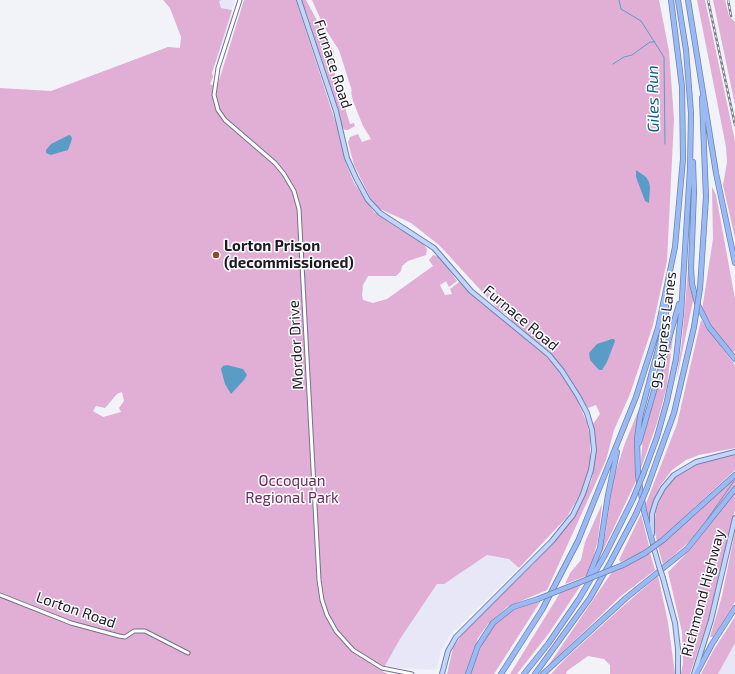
<!DOCTYPE html>
<style>
body{margin:0}
canvas{display:block;background:#f2f2f9}
</style>
<canvas width="735" height="674"></canvas>
<script>
const c = document.querySelector('canvas').getContext('2d');
c.lineJoin = 'round';
function fillPath(path, color) { c.fillStyle = color; c.fill(path, 'evenodd'); }
const toPath = rows => new Path2D(rows.map(r => 'M' + r).join(''));
function stroke(path, color, width, dash) { c.strokeStyle = color; c.lineWidth = width; c.lineCap = dash ? 'butt' : 'round'; c.setLineDash(dash || []); c.stroke(path); }
function write(font, color, halo, rows, align = 'center') {
  c.font = font + ' "Exo 2",sans-serif'; c.lineWidth = 3; c.setLineDash([]); c.textBaseline = 'middle'; c.strokeStyle = halo; c.fillStyle = color; for (const [text, x, y, turn = 0] of rows) {
    c.save(); c.translate(x, y); c.rotate((+turn || 0) * Math.PI / 180); c.textAlign = isNaN(turn) ? turn : align; if (halo) c.strokeText(text, 0, 0); c.fillText(text, 0, 0); c.restore();
  }
}
fillPath(toPath([
 [218,0,235,0,232,10,221,8],
 [218,12,233,16,220,57,216,62,205,57],
 [487,555,509,559,519,568,450,635,441,651,437,668,433,670,399,668,385,665,400,639,437,584],
 [735,643,735,674,718,674,724,663]
]), '#e7e7f8');
fillPath(toPath([
 [163,0,221,0,219,1,221,8,232,10,212,73,213,77,210,84,217,87,244,0,296,0,341,139,345,161,354,183,374,212,399,229,413,236,423,244,427,249,426,255,408,261,402,266,401,271,396,276,368,276,363,285,362,295,363,300,373,303,387,299,433,266,429,260,433,255,440,257,457,281,449,287,446,281,440,285,445,295,452,294,450,289,459,282,545,355,571,386,587,423,590,437,590,464,584,487,567,517,519,568,509,559,487,555,444,584,437,584,400,639,382,671,388,674,0,674,0,88,51,91,168,47,180,48,181,37,170,8],
 [122,392,124,401,119,408,121,412,103,417,93,411,96,406,105,408,117,394],
 [301,0,306,0,334,52,334,71,350,124,354,123,355,126,348,130,345,130,342,127,307,14],
 [312,0,659,0,669,51,674,119,667,261,653,325,630,394,614,430,606,460,547,590,507,607,488,624,478,638,465,674,447,674,453,648,465,630,533,564,574,518,592,479,596,446,593,424,600,414,596,405,588,408,565,371,549,352,513,323,510,317,498,309,439,245,411,223,378,208,373,203,354,165,348,142,350,137,358,134,362,142,371,139,363,126,353,101,351,92,352,91,339,50,324,27],
 [697,0,705,0,735,141,735,238,723,185,727,162,726,147],
 [713,0,725,0,729,16,735,22,735,105],
 [712,187,716,195,735,299,735,352,732,351,713,328,702,310,713,239],
 [688,270,694,296,676,382,682,341],
 [701,320,735,365,735,448,699,455,686,460,672,470,660,486,648,518,645,506,677,424],
 [673,336,667,386,657,423,640,471,643,437],
 [639,409,635,433,636,481,598,561,606,531,613,480,625,443],
 [735,454,735,470,657,542,654,527,656,511,661,496,671,481,678,474,695,464],
 [735,477,735,485,705,525,691,540,663,565,658,547],
 [735,492,735,510,710,614,690,674,681,674,683,663,682,632,668,572,690,550],
 [602,504,598,539,591,567,586,576,565,584,570,573,581,560,585,542],
 [641,514,649,546,637,555,621,562,619,560],
 [735,531,735,602,713,637,710,637,722,596],
 [650,553,655,570,621,596,548,666,612,572],
 [658,576,668,622,675,674,610,674,610,665,604,659,588,656,567,671,566,674,551,674,565,659,621,608],
 [583,582,549,633,517,674,510,674,560,593],
 [542,599,494,674,470,674,484,640,497,621,510,611],
 [735,617,735,643,718,674,701,674,713,651]
]), '#e1aed5');
fillPath(toPath([
 [69,135,71,136,72,139,68,150,51,155,46,153,46,150,51,144],
 [636,170,646,177,649,182,650,187,649,203,645,201,636,177],
 [612,339,614,339,615,341,607,362,602,370,599,370,590,360,589,353,597,344],
 [227,365,243,369,247,375,244,380,231,394,225,384,221,369,223,366]
]), '#599dc7');
stroke(toPath([
 [619,0,621,9,641,21,664,57,665,144],
 [613,64,624,57,632,55,650,42,655,42],
 [706,521,734,481]
]), '#599dc7', 1);
const minor = toPath([
 [240,0,218,68,214,95,218,110,225,120,275,163,284,174,294,191,299,209,319,580,322,600,327,615,336,631,353,650,382,668,412,674],
 [0,595,71,623,119,636,125,637,134,631,145,631,188,653]
]);
const major = toPath([
 [299,0,336,111,347,158,356,178,368,200,380,213,434,248,471,291,549,355,562,371,578,396,587,413,592,430,594,450,591,470,583,494,573,515,552,541,456,637,448,651,442,674],
 [652,534,652,514,656,501,663,488,674,475,696,462,735,452],
 [653,545,659,566],
 [663,578,675,623,678,649,678,674],
 [694,674,711,620,735,518]
]);
const highway = toPath([
 [688,0,716,173,735,263],
 [693,162,694,192,691,268,692,284,697,303,709,327,735,359],
 [700,288,706,197,702,98],
 [639,443,679,304],
 [644,472,657,437,667,401,676,359,681,314,690,169,691,113,686,50,678,0],
 [647,488,674,413,694,327],
 [663,540,735,475],
 [653,544,644,511,638,476,637,439,640,417,666,319,666,306],
 [623,565,645,553],
 [587,581,600,548,608,495,617,452],
 [468,674,478,646,493,623,513,607,538,599],
 [501,674,542,610,578,541,636,397,658,328,675,247,683,159,682,87,671,0],
 [524,674,548,644,579,599,605,555,633,499],
 [535,674,590,598,610,563,636,514],
 [543,674,626,598,687,549,735,489],
 [696,674,712,644,735,608]
]);
stroke(minor, '#737291', 5);
stroke(major, '#6d82ad', 6);
stroke(highway, '#6d82ad', 6);
stroke(minor, '#fff', 3);
stroke(major, '#c2d6f9', 4);
stroke(highway, '#99baf5', 4.5);
const rail = toPath([
 [708,0,735,125],
 [728,0,731,16]
]);
stroke(rail, '#7e7e88', 2.5);
stroke(rail, '#fff', 1, [3]);
const majorBridge = toPath([
 [659,566,663,578]
]);
const highwayBridge = toPath([
 [694,327,700,288],
 [633,499,644,472],
 [636,514,647,488],
 [645,553,663,540],
 [538,599,623,565]
]);
stroke(majorBridge, '#6d82ad', 6, []);
stroke(highwayBridge, '#6d82ad', 6, []);
stroke(majorBridge, '#c2d6f9', 4);
stroke(highwayBridge, '#99baf5', 4.5);
for (const [x, y, r, color] of [
 [216,255,4,"#914b23"]
]) { const dot = new Path2D(); dot.arc(x, y, r, 0, 2 * Math.PI); c.fillStyle = color; c.fill(dot); stroke(dot, '#fff', 1.5); }
write('15px', '#1a1a26', '#fff', [
 ["Furnace Road",333,64,72],
 ["Furnace Road",521,318,40],
 ["95 Express Lanes",664,330,-83],
 ["Mordor Drive",296,345,-93],
 ["Richmond Highway",703,593,-75],
 ["Lorton Road",76,610,19]
]);
write('bold 15px', '#1a1a26', '#fff', [
 ["Lorton Prison",224,246],
 ["(decommissioned)",224,263]
], 'left');
write('15px', '#6c2660', '#fff', [
 ["Occoquan",292,481],
 ["Regional Park",292,498]
]);
write('italic 16px', '#065e87', '#fff', [
 ["Giles Run",653,99,-91]
]);
</script>
